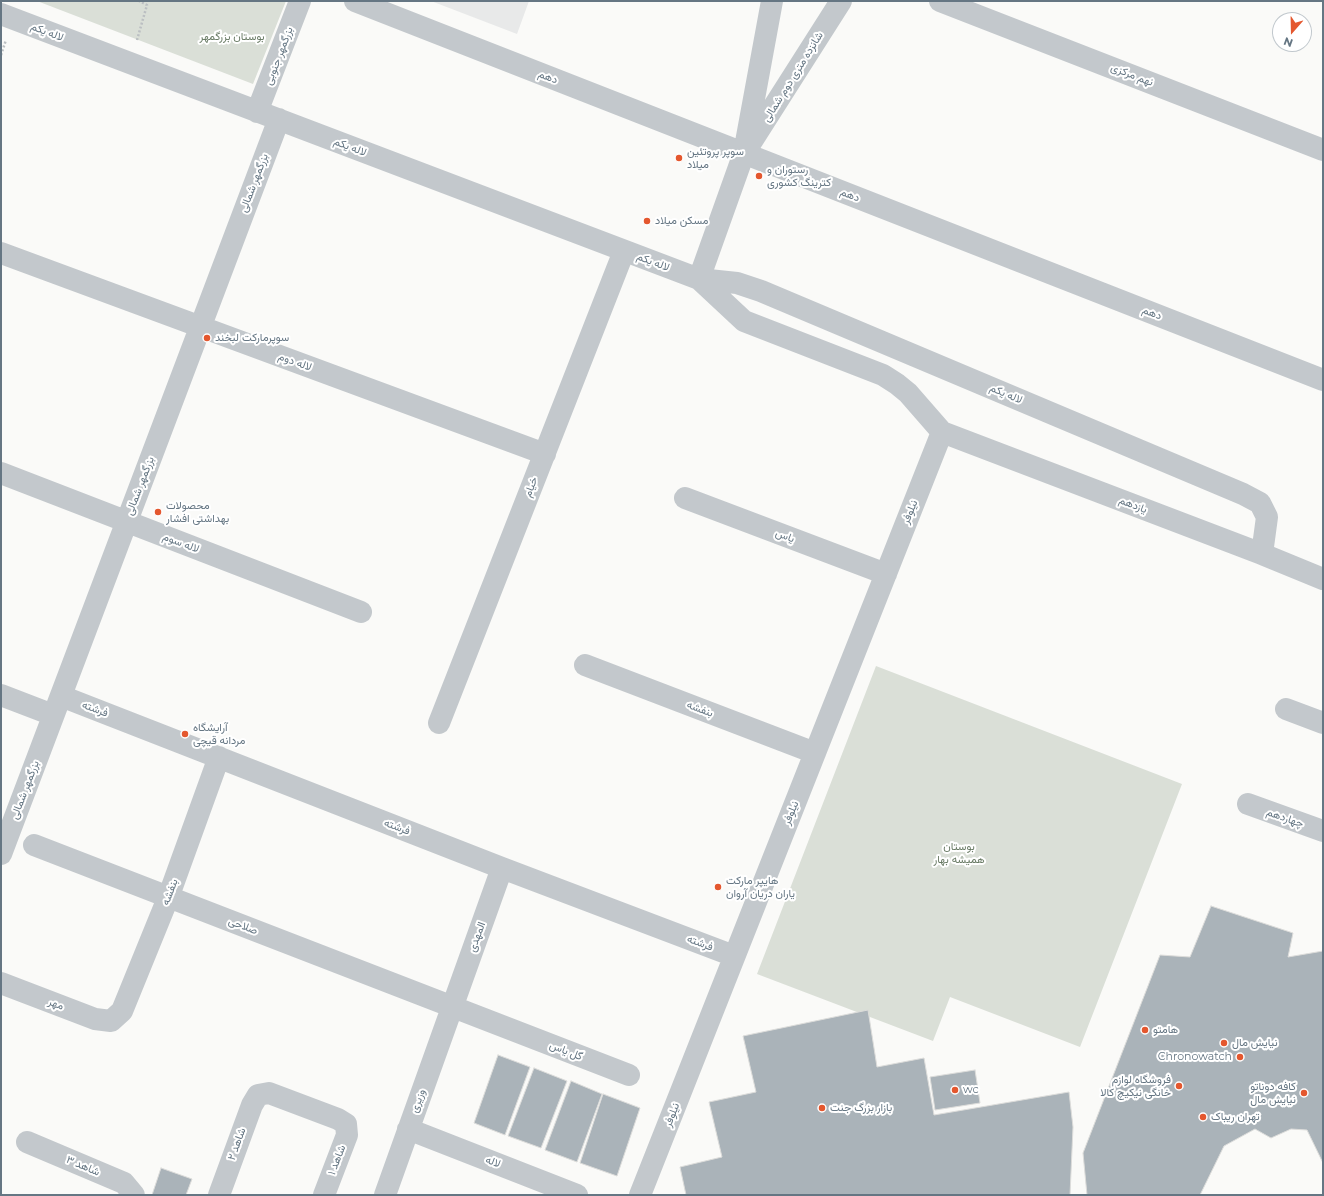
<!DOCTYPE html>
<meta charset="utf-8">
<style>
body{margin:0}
#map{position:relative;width:1324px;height:1196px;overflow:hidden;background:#fafaf8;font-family:Montserrat,sans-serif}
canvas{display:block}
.frame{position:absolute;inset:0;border:2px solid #657683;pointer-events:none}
.north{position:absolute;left:1272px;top:12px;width:40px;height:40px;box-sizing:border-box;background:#fff;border:1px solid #c1c8cd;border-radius:50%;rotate:200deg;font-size:11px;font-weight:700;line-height:16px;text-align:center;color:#657683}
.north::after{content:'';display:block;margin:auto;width:14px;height:18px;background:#e4572e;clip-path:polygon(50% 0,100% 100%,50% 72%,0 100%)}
</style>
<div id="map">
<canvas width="1324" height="1196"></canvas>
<div class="frame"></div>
<div class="north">N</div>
</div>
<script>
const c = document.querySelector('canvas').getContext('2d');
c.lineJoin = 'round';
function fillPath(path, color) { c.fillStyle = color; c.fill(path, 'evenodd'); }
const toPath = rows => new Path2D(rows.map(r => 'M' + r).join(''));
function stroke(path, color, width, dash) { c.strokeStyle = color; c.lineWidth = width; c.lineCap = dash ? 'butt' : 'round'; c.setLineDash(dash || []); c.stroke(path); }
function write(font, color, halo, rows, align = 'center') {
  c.font = font + ' Montserrat,Vazirmatn,sans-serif'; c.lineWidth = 4; c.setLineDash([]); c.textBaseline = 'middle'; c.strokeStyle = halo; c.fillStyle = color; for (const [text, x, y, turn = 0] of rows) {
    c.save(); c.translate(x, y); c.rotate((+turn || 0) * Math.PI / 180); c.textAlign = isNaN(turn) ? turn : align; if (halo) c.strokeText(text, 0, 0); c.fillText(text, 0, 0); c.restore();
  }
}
fillPath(toPath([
 [431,1,529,1,517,34]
]), '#e8e9e9');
fillPath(toPath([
 [37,1,286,1,253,84],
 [876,666,1182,784,1080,1047,950,997,933,1041,757,974]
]), '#dadfd7');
const building = toPath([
 [1211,906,1293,933,1288,957,1323,951,1323,1163,1307,1130,1291,1129,1271,1138,1255,1129,1224,1146,1200,1195,1087,1195,1083,1153,1160,955,1190,957,1211,906],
 [868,1010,877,1067,924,1058,934,1115,1069,1092,1073,1127,1070,1195,686,1195,680,1167,722,1157,709,1102,756,1092,743,1036,868,1010],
 [498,1055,530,1067,505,1135,474,1123,498,1055],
 [534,1068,567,1081,541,1148,508,1136,534,1068],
 [975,1070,980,1103,935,1110,930,1077,975,1070],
 [571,1081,602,1094,577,1162,545,1150,571,1081],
 [603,1094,640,1108,617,1176,580,1163,603,1094],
 [161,1168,192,1179,186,1195,152,1195,161,1168]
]);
fillPath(building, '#aab3b9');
stroke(building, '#dcdcda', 1);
stroke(toPath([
 [137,40,147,5,139,1],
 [1,55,6,40]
]), '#bbbfc2', 2.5, [2, 2]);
stroke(toPath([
 [355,1,1323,380],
 [940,1,1323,150],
 [1,14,699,279,737,283,761,291,1243,494,1260,503,1267,517,1262,554],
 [257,112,300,1],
 [750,144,841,1],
 [1,253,545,454],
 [699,279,744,321,883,375,897,384,908,393,942,432,1262,554,1323,579],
 [699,279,744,153,772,1],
 [1,473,361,612],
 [685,498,886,574],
 [585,665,815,753],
 [1,695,53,715],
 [61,696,502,868,734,956],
 [1286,709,1323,723],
 [439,723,624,251],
 [1248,804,1323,831],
 [34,845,629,1075],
 [1,854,279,119],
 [1,983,95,1019,111,1021,122,1011,168,898,219,757],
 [408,1129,577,1195],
 [27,1142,124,1183,134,1195],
 [219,1195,252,1105,258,1095,269,1093,338,1119,346,1124,347,1135,324,1195],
 [385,1195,502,868],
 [640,1195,942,432]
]), '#c3c8cc', 22);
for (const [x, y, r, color] of [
 [679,158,4,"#e4572e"],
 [759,176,4,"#e4572e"],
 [647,221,4,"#e4572e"],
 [207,338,4,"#e4572e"],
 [158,512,4,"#e4572e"],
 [185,734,4,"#e4572e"],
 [718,887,4,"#e4572e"],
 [1145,1030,4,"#e4572e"],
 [1224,1043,4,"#e4572e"],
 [1240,1057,4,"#e4572e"],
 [1179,1086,4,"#e4572e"],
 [955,1090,4,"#e4572e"],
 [1304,1093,4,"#e4572e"],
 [822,1108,4,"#e4572e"],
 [1203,1117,4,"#e4572e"]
]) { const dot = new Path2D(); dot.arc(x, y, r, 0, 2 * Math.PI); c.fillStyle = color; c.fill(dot); stroke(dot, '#fff', 1.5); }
write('11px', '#657683', '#fff', [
 ["لاله یکم",47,32,21],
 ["بزرگمهر جنوبی",279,56,-69],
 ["نهم مرکزی",1132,75,21],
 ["دهم",548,77,21],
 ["شانزده متری دوم شمالی",793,77,-58],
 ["لاله یکم",350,147,21],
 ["بزرگمهر شمالی",254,183,-69],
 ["دهم",850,195,21],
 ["لاله یکم",653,262,21],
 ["دهم",1152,313,21],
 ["لاله دوم",295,362,20],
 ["لاله یکم",1006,394,23],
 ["بزرگمهر شمالی",140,486,-69],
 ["خیام",531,487,-69],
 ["یازدهم",1133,505,21],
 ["نیلوفر",910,512,-68],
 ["یاس",785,536,21],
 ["لاله سوم",181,543,21],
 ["فرشته",95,709,21],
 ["بنفشه",700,709,21],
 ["بزرگمهر شمالی",25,790,-69],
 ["نیلوفر",791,813,-68],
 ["چهاردهم",1285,818,19],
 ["فرشته",397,827,21],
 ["بنفشه",170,892,-69],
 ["صلاحی",243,926,21],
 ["المهدی",477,937,-70],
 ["فرشته",700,943,21],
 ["مهر",56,1004,21],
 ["گل یاس",566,1051,21],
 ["وزیری",418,1101,-70],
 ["نیلوفر",672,1115,-69],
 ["شاهد ۲",237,1144,-70],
 ["شاهد ۱",337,1160,-69],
 ["لاله",493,1162,21],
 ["شاهد ۳",83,1166,23]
]);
write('11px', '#687a64', '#fff', [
 ["بوستان بزرگمهر",232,37],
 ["بوستان",959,847],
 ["همیشه بهار",959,860]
]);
write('11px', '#657683', '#fff', [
 ["سوپر پروتئین",687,152],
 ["میلاد",687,165],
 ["رستوران و",767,170],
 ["کترینگ کشوری",767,183],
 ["مسکن میلاد",655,221],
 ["سوپرمارکت لبخند",215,338],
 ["محصولات",166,506],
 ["بهداشتی افشار",166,519],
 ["آرایشگاه",193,728],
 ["مردانه قیچی",193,741],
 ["هایپر مارکت",726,881],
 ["یاران دریان آروان",726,894],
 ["هامتو",1153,1030],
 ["نیایش مال",1232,1043],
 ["Chronowatch",1232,1057,"right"],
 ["فروشگاه لوازم",1171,1080,"right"],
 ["خانگی نیکیچ کالا",1171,1093,"right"],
 ["کافه دوناتو",1296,1087,"right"],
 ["نیایش مال",1296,1100,"right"],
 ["wc",963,1090],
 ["بازار بزرگ جنت",830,1108],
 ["تهران ریباک",1211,1117]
], 'left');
</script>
